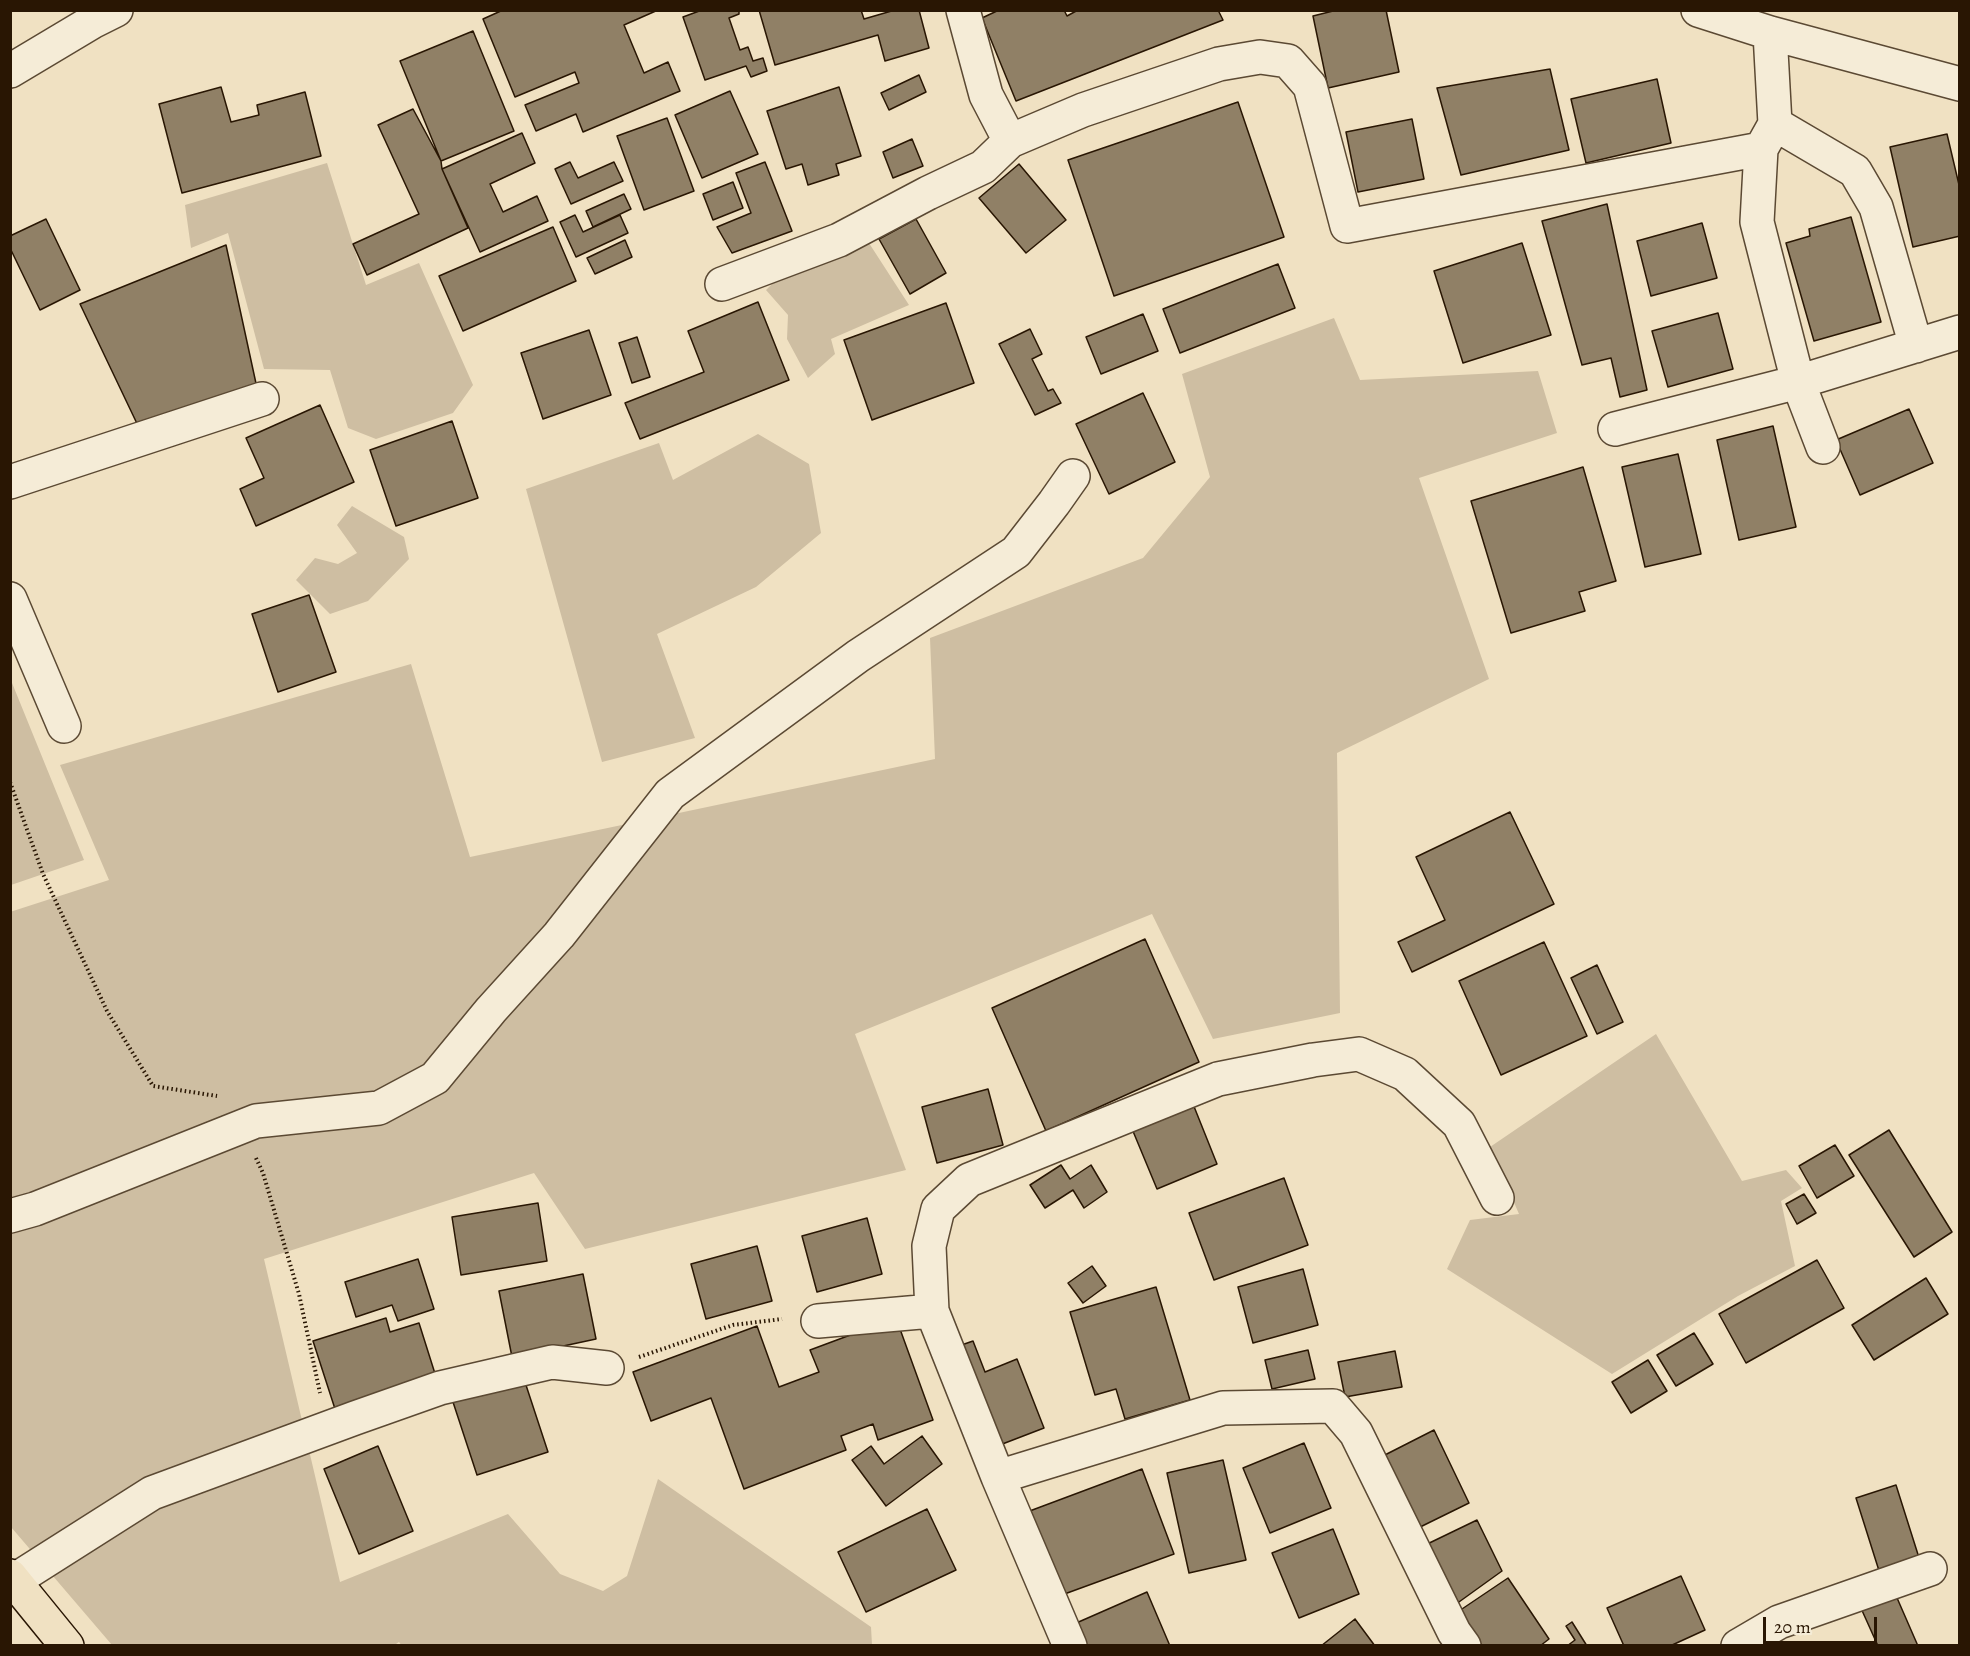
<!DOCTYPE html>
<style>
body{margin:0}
#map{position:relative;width:1970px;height:1656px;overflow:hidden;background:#f0e1c2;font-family:Alegreya,serif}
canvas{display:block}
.frame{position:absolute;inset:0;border:12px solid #291603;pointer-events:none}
.scale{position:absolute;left:1763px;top:1617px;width:114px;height:27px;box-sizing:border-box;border:3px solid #291603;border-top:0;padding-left:8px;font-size:18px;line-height:21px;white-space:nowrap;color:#291603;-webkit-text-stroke:4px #f5ecd7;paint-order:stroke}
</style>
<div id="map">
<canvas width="1970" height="1656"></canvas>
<div class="frame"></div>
<div class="scale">20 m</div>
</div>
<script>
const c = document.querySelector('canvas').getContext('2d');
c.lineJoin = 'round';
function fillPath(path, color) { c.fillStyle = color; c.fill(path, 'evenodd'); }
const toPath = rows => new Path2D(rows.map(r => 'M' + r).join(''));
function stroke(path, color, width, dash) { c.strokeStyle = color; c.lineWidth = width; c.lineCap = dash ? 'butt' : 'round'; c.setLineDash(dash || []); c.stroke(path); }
fillPath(toPath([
 [327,163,366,285,419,263,473,385,453,413,376,439,348,428,330,370,264,369,228,233,191,248,185,205],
 [867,240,909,305,831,339,835,354,808,378,787,339,788,315,766,290,779,277],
 [1334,318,1360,380,1538,371,1557,433,1419,478,1489,679,1337,753,1340,1013,1213,1039,1152,914,855,1034,906,1170,585,1249,534,1173,264,1259,340,1582,508,1514,560,1574,603,1591,627,1576,658,1479,871,1627,872,1645,402,1646,399,1642,393,1646,112,1645,11,1527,10,912,109,880,60,765,411,664,470,857,935,759,930,638,1143,558,1210,477,1182,374],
 [758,434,809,464,821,533,756,587,657,634,695,738,602,762,526,489,659,443,673,480],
 [352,506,404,537,409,559,368,601,330,614,296,580,315,558,338,564,357,553,337,525],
 [10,678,84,860,11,885,10,885],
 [1656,1034,1742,1181,1786,1170,1802,1188,1781,1201,1795,1266,1738,1296,1612,1374,1447,1269,1470,1220,1519,1214,1490,1147]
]), '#cebea2');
const building = toPath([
 [503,10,658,10,624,25,644,73,668,62,680,91,583,132,576,114,536,131,525,105,579,83,575,72,515,97,483,19,503,10],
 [702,10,739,10,739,14,729,18,740,50,748,47,753,61,763,58,767,71,751,77,746,66,705,80,683,17,702,10],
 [759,10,861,10,864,19,895,10,919,10,929,48,885,61,878,35,775,65,759,10],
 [999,10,1064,10,1067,16,1078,10,1218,10,1223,20,1016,101,982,18,999,10],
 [1337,10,1386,10,1399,72,1328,88,1313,16,1337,10],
 [473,31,514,131,441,161,400,61,473,31],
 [1550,69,1569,150,1461,175,1437,88,1550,69],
 [919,75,926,92,889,110,881,93,919,75],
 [1657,79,1671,143,1586,163,1571,99,1657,79],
 [221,87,231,122,259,115,257,105,305,92,321,156,182,193,159,104,221,87],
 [839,87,861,156,836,164,839,175,808,185,802,164,786,169,767,111,839,87],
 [730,91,758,154,702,178,675,115,730,91],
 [1238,102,1284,237,1114,296,1068,160,1238,102],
 [413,109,441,161,442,169,468,228,367,275,353,244,419,214,378,125,413,109],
 [667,118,694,191,644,210,617,136,667,118],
 [1412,119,1424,179,1358,192,1346,132,1412,119],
 [522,133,535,163,490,184,503,212,537,196,548,221,480,252,442,169,522,133],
 [1947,134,1960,189,1960,236,1913,247,1890,147,1947,134],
 [912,139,923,166,893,178,883,152,912,139],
 [570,162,578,178,614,162,623,181,571,204,555,169,570,162],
 [765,162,792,231,732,253,717,227,751,213,736,173,765,162],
 [1019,164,1066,220,1026,253,979,198,1019,164],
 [733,182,743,208,713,220,703,194,733,182],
 [624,194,631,209,593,227,586,211,624,194],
 [1607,204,1647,390,1620,397,1611,358,1582,365,1542,221,1607,204],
 [575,215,583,232,620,215,628,233,576,257,560,222,575,215],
 [1851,217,1881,322,1814,341,1786,243,1810,236,1809,229,1851,217],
 [46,219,80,290,40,310,10,248,10,236,46,219],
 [916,219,946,273,910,294,879,239,916,219],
 [1702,223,1717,278,1651,296,1637,241,1702,223],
 [553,227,576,281,463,331,439,276,553,227],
 [625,240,632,257,595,274,587,258,625,240],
 [1522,243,1551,335,1463,363,1434,271,1522,243],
 [226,245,257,388,141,432,80,304,226,245],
 [1278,264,1295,308,1180,353,1163,309,1278,264],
 [758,302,789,380,640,439,625,403,704,372,688,331,758,302],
 [946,303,974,383,872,420,844,340,946,303],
 [1718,313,1733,369,1668,387,1652,331,1718,313],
 [1143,314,1158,351,1101,374,1086,337,1143,314],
 [1030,329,1042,354,1032,359,1048,391,1053,389,1061,403,1035,415,999,344,1030,329],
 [589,330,611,395,543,419,521,353,589,330],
 [637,337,650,377,632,383,619,343,637,337],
 [1143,393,1175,462,1109,494,1076,424,1143,393],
 [320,405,354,482,256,526,240,489,264,478,246,438,320,405],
 [1909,409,1933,463,1860,495,1836,440,1909,409],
 [452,421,478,498,396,526,370,450,452,421],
 [1773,426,1796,527,1739,540,1717,440,1773,426],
 [1678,454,1701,554,1645,567,1622,467,1678,454],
 [1583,467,1616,581,1579,592,1585,611,1511,633,1471,501,1583,467],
 [309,595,336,672,278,692,252,614,309,595],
 [1510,812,1554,904,1412,972,1398,942,1445,920,1416,857,1510,812],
 [1145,939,1199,1062,1046,1131,992,1008,1145,939],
 [1544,942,1587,1036,1501,1075,1459,981,1544,942],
 [1597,965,1623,1022,1597,1034,1571,978,1597,965],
 [988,1089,1003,1145,937,1163,922,1107,988,1089],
 [1191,1099,1217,1164,1157,1189,1130,1124,1191,1099],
 [1889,1130,1952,1232,1914,1257,1849,1155,1889,1130],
 [1835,1145,1854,1176,1817,1198,1799,1166,1835,1145],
 [1061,1165,1070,1179,1091,1165,1107,1192,1084,1208,1073,1190,1045,1208,1030,1185,1061,1165],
 [1284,1178,1308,1245,1214,1280,1189,1213,1284,1178],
 [1804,1194,1816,1213,1797,1224,1786,1204,1804,1194],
 [538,1203,547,1261,461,1275,452,1217,538,1203],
 [867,1218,882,1274,817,1292,802,1236,867,1218],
 [757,1246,772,1301,706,1319,691,1264,757,1246],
 [418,1259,434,1309,398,1321,392,1305,356,1317,345,1282,418,1259],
 [1817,1260,1844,1308,1746,1363,1719,1314,1817,1260],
 [1092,1266,1106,1286,1083,1303,1068,1283,1092,1266],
 [1303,1269,1318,1325,1253,1343,1238,1287,1303,1269],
 [583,1274,596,1339,512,1357,499,1291,583,1274],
 [1926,1278,1948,1314,1874,1360,1852,1325,1926,1278],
 [1156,1287,1190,1400,1125,1419,1116,1389,1095,1395,1070,1312,1156,1287],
 [386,1318,390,1332,419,1323,437,1380,336,1412,313,1341,386,1318],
 [896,1318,933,1420,878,1440,873,1424,841,1436,846,1450,744,1489,711,1398,651,1421,633,1372,757,1326,779,1387,819,1372,810,1350,896,1318],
 [1694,1333,1713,1364,1676,1386,1657,1355,1694,1333],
 [973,1341,985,1372,1017,1359,1044,1428,992,1448,953,1348,973,1341],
 [1308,1350,1315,1379,1272,1389,1265,1360,1308,1350],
 [1395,1351,1402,1387,1345,1397,1338,1362,1395,1351],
 [1648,1360,1667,1391,1631,1413,1612,1382,1648,1360],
 [523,1376,548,1452,477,1475,452,1399,523,1376],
 [1434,1430,1469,1503,1412,1531,1377,1459,1434,1430],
 [922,1436,942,1464,886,1506,852,1460,871,1446,884,1464,922,1436],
 [1304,1443,1331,1508,1270,1533,1243,1468,1304,1443],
 [378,1446,413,1531,359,1554,324,1469,378,1446],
 [1223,1460,1246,1560,1189,1573,1167,1473,1223,1460],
 [1142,1469,1174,1554,1059,1596,1027,1512,1142,1469],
 [1896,1485,1921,1564,1881,1577,1856,1498,1896,1485],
 [927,1509,956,1570,866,1612,838,1552,927,1509],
 [1477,1520,1502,1571,1452,1607,1419,1548,1477,1520],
 [1333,1529,1359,1594,1299,1618,1272,1553,1333,1529],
 [1681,1576,1705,1630,1670,1646,1624,1646,1607,1608,1681,1576],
 [1508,1578,1549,1639,1540,1646,1482,1646,1459,1611,1508,1578],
 [1894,1591,1918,1646,1878,1646,1860,1606,1894,1591],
 [1147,1592,1170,1646,1083,1646,1074,1624,1147,1592],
 [1355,1619,1375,1646,1321,1646,1355,1619],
 [1572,1622,1587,1646,1567,1646,1575,1640,1566,1626,1572,1622]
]);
fillPath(building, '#908066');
stroke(building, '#291603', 1.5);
const minor = toPath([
 [963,10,986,95,1010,141],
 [1698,10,1770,33,1960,84],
 [1770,33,1775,124,1761,149,1757,222,1798,382,1823,447],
 [10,71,92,22,116,10],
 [1775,124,1855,171,1876,207,1916,346],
 [722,284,839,240,928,193,983,167,1010,141,1083,110,1219,64,1260,57,1288,61,1310,86,1347,226,1761,149],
 [1615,429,1798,382,1960,332],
 [10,482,262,399],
 [10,599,64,726],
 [10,1216,35,1209,256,1121,379,1108,435,1078,491,1010,559,935,670,794,858,656,1016,552,1054,503,1073,476],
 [818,1321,932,1311],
 [998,1477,1223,1408,1333,1406,1356,1433,1454,1632,1464,1646],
 [15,1580,152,1493,355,1418,440,1388,552,1362,607,1368],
 [1070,1646,998,1477,932,1311,929,1246,938,1209,969,1180,1218,1079,1313,1060,1359,1054,1405,1074,1459,1124,1497,1198],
 [1738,1646,1779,1622,1930,1569]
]);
const major = toPath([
 [10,1576,67,1646]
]);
stroke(minor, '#5b4933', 36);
stroke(major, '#291603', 36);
stroke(toPath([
 [10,782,43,874,107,1011,153,1086,217,1096],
 [256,1158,263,1173,299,1294,320,1393],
 [639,1357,733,1325,782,1319]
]), '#291603', 4, [1.5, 3]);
stroke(minor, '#f5ecd7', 33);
stroke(major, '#f0e1c2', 33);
</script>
